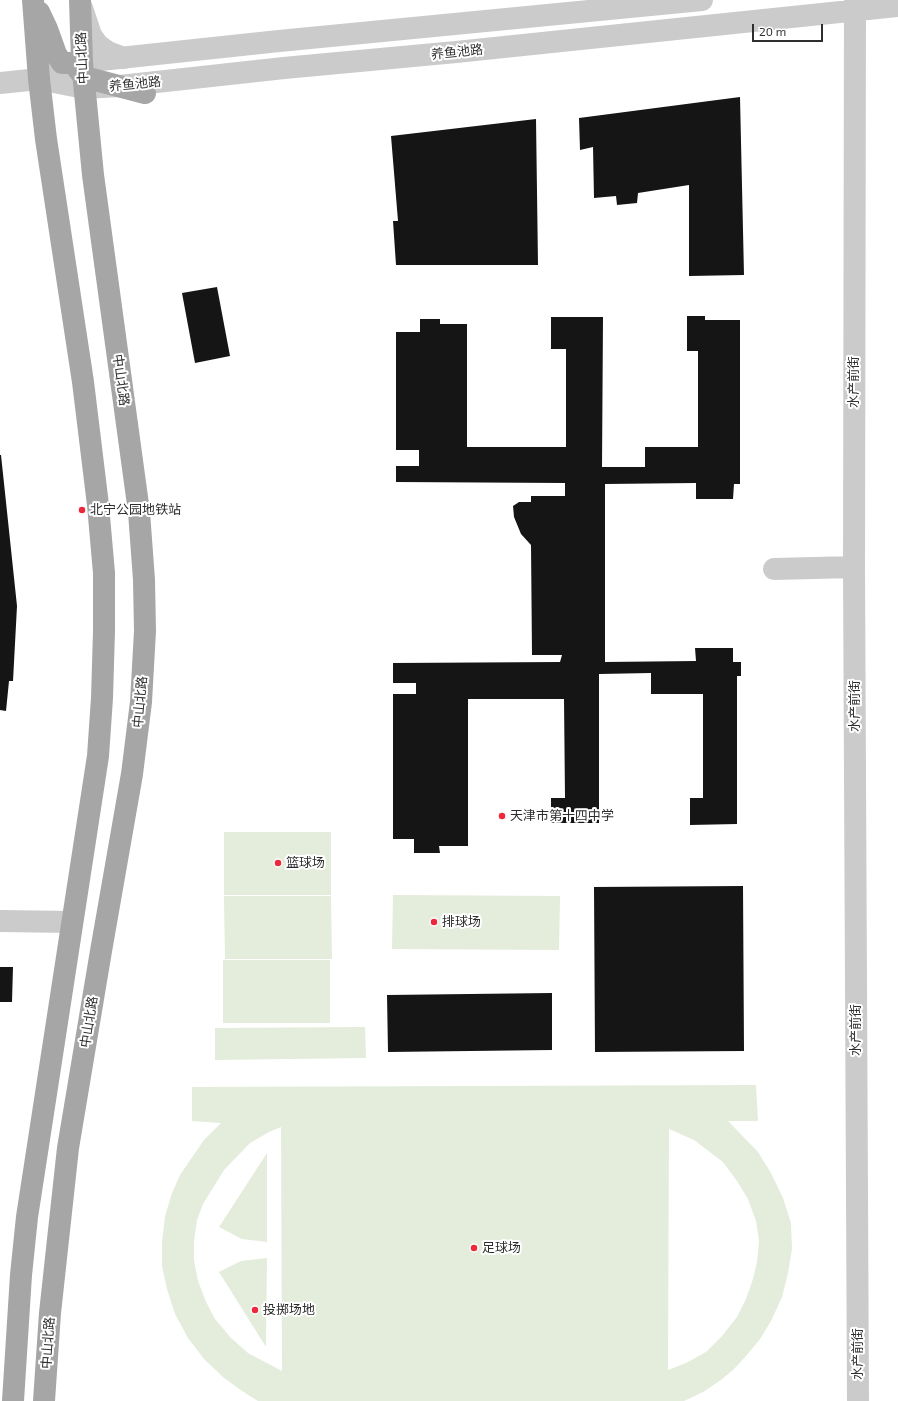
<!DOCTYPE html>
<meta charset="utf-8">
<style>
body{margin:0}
#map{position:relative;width:898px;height:1401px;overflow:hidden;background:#fff;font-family:"Exo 2",sans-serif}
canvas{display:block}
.scale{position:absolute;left:752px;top:24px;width:71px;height:18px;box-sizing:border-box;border:2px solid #2e2e2e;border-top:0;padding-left:5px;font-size:12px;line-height:14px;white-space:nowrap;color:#2e2e2e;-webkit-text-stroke:3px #fff;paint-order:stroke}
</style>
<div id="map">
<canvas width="898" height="1401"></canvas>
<div class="scale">20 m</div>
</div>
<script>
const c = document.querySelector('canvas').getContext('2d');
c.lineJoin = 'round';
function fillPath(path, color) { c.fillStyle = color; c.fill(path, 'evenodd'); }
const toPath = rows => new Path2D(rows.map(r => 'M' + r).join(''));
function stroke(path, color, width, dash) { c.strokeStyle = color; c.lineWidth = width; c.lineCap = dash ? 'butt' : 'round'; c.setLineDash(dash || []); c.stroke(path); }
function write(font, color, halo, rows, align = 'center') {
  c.font = font + ' "Exo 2","Noto Sans SC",sans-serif'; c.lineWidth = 4; c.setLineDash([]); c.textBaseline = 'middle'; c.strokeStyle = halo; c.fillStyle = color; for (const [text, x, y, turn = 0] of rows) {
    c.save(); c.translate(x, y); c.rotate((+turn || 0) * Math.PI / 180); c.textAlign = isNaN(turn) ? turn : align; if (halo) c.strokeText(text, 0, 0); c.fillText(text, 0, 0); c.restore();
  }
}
fillPath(toPath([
 [224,832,331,832,331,895,224,895],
 [393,895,560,896,559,950,392,949],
 [224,896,331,896,332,959,225,959],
 [223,960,330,960,330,1023,223,1023],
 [365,1027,366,1058,215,1060,215,1028],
 [756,1085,758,1121,728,1121,758,1152,771,1173,783,1198,791,1223,792,1249,788,1273,782,1297,771,1321,760,1339,746,1356,733,1370,721,1380,703,1392,684,1401,258,1401,242,1391,223,1377,204,1359,188,1338,175,1314,167,1289,162,1266,162,1242,165,1216,172,1193,180,1175,204,1140,221,1123,192,1121,192,1087],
 [281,1127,282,1371,248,1353,231,1338,215,1319,206,1302,198,1281,194,1260,194,1241,197,1220,203,1204,224,1170,250,1143,269,1132],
 [669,1129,694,1140,723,1162,737,1181,748,1199,756,1221,759,1241,757,1262,753,1279,746,1299,737,1317,722,1336,706,1352,686,1363,668,1370],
 [267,1153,267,1242,242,1239,219,1227],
 [267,1258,266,1347,219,1272,241,1261]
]), '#e4ecdb');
fillPath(toPath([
 [740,97,744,275,689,276,689,185,638,193,637,203,617,205,616,196,594,198,593,147,580,150,579,118],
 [536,119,538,265,396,265,393,221,398,221,391,136],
 [217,287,230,356,195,363,182,293],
 [687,316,705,316,705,320,740,320,740,484,734,484,733,499,696,499,696,483,605,484,605,662,696,661,695,648,733,648,733,662,741,662,741,676,737,676,737,824,690,825,690,798,703,798,703,694,651,694,651,673,599,674,599,823,551,823,551,798,565,798,564,699,468,699,468,846,439,846,440,853,414,853,414,839,393,839,393,694,416,694,416,683,393,683,393,663,560,662,562,655,532,655,531,545,521,534,514,517,513,506,519,502,531,502,531,496,565,496,565,483,396,482,396,466,419,466,419,450,396,450,396,332,420,332,420,319,440,319,440,324,467,324,467,447,566,447,566,349,551,349,551,317,603,317,602,467,645,467,645,447,698,447,698,351,687,351],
 [0,455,1,455,17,606,13,681,9,681,6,711,0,710],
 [743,886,744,1051,595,1052,594,887],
 [0,967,13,967,12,1002,0,1002],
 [552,993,552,1050,388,1052,387,995]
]), '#151515');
stroke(toPath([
 [855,0,854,567,858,1401],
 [82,8,91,35,98,45,108,52,124,58],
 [39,79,84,88,120,86,284,68,456,52,898,6],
 [0,83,39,79,73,63,82,62,279,41,702,0],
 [774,569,854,567],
 [0,921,72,922]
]), '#cbcbcb', 22);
stroke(toPath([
 [39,12,47,29,56,54,62,63,73,63,84,77,145,93],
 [13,1401,21,1275,27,1217,98,756,102,698,104,631,104,573,98,505,83,382,46,139,39,79,33,0],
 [44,1401,50,1313,68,1148,101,951,132,774,141,702,145,631,144,580,139,512,93,175,82,62,80,0]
]), '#a6a6a6', 22);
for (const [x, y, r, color] of [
 [82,510,4,"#ec293a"],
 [502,816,4,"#ec293a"],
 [278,863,4,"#ec293a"],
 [434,922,4,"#ec293a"],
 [474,1248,4,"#ec293a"],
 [255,1310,4,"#ec293a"]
]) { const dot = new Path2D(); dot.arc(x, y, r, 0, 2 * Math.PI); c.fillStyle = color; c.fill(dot); stroke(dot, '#fff', 1.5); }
write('13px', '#2e2e2e', '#fff', [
 ["养鱼池路",457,52,-6],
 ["中山北路",82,58,-93],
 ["养鱼池路",135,84,-6],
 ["中山北路",121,380,82],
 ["水产前街",854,382,-90],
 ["中山北路",140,702,-85],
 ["水产前街",855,706,-90],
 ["中山北路",89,1022,-81],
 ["水产前街",856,1030,-90],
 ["中山北路",48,1343,-86],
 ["水产前街",858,1354,-90]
]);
write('13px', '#2e2e2e', '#fff', [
 ["北宁公园地铁站",90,510],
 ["天津市第十四中学",510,816],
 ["篮球场",286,863],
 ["排球场",442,922],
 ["足球场",482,1248],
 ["投掷场地",263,1310]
], 'left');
</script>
